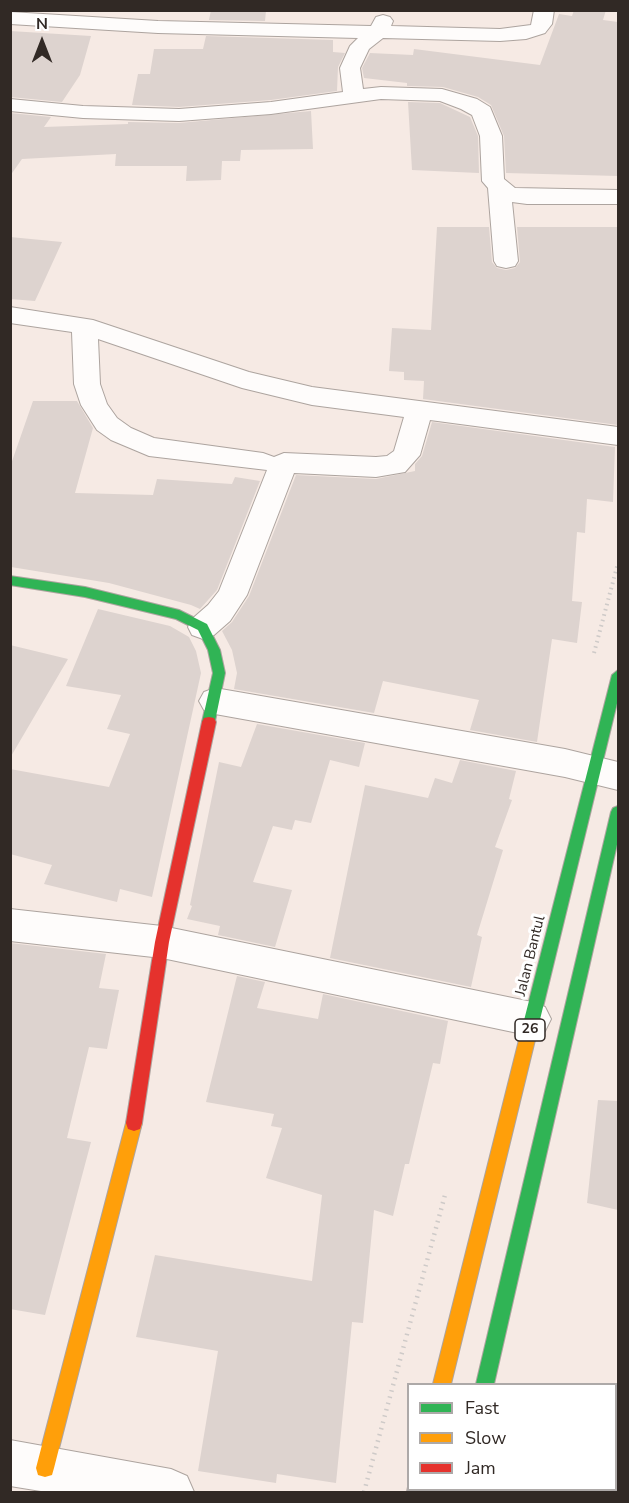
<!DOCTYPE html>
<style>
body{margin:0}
#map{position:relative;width:629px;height:1503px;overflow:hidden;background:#f6eae4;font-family:"Nunito Sans",sans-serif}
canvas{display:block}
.frame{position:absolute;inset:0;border:12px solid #312925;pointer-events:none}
.legend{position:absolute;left:407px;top:1383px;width:210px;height:108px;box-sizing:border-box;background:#fff;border:2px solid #ada9a8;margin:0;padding:8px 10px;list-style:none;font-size:18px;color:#312925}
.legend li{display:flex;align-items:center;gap:12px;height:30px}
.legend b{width:30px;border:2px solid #ada9a8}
.north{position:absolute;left:12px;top:12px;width:60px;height:60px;-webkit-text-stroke:4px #fff;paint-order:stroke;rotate:0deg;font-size:16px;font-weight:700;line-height:24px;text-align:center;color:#312925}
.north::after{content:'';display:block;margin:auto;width:21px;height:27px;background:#312925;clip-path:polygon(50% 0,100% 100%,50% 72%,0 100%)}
</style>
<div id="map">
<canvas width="629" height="1503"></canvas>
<div class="frame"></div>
<ul class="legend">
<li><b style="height:8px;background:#30b455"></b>Fast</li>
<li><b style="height:8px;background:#ff9f0a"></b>Slow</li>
<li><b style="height:8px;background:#e5322d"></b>Jam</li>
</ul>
<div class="north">N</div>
</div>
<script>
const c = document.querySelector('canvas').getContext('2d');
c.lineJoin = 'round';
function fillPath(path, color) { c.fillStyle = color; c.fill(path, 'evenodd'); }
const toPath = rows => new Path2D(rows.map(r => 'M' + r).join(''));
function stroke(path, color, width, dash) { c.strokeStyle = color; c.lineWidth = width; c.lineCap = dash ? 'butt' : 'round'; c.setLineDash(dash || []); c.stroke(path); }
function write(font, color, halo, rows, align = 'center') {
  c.font = font + ' "Nunito Sans",sans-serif'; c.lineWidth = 6; c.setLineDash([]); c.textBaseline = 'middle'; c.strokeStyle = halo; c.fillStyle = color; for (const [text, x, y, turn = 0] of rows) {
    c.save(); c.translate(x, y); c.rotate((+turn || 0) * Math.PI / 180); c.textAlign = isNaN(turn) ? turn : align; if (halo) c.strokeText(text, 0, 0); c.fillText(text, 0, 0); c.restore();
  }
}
fillPath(toPath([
 [211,10,244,10,266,11,265,21,209,20],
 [574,10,606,10,603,20,618,22,618,176,506,173,504,136,491,105,478,97,443,87,407,86,407,83,364,78,362,68,370,53,413,55,414,49,540,65,559,14,572,16],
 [10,31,91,36,80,75,62,102,10,97],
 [206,36,333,40,333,52,345,53,338,67,337,91,271,100,179,107,132,105,138,74,150,74,154,49,203,49],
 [408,102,440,103,470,117,478,136,479,173,412,170],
 [311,111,313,149,241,150,240,161,222,161,221,180,186,181,187,166,115,166,116,154,22,159,10,176,10,113,51,117,44,127,128,124,128,122,179,123],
 [437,227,489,227,492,262,497,268,506,270,515,268,520,262,517,227,618,227,618,425,423,399,424,381,404,380,404,372,389,371,392,328,431,330],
 [10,237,62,242,35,301,10,299],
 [33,401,77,401,93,428,75,493,153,495,157,479,232,484,235,477,260,481,217,590,200,609,191,605,109,583,11,567,10,467],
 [432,422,615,447,613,502,587,499,585,533,577,532,572,601,582,602,577,643,552,639,537,742,470,730,479,700,383,681,374,713,234,689,237,673,232,650,222,631,232,622,249,596,296,475,376,479,415,471,415,464,422,456],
 [98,609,170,626,189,637,196,651,201,673,152,897,120,889,117,902,44,884,52,865,10,854,10,769,109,787,130,734,107,729,121,695,66,686],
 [10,645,68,659,10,758],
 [257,724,365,743,359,767,330,760,311,823,295,820,292,830,273,826,253,882,292,890,275,947,218,935,220,926,187,919,192,906,190,905,219,762,241,767],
 [460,760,516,771,509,799,512,800,495,847,503,850,477,935,482,937,471,987,330,958,365,785,428,798,435,778,452,783],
 [10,943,106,954,99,988,119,990,107,1049,89,1047,67,1138,91,1142,45,1315,10,1309],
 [237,976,265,982,257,1008,318,1019,323,994,448,1021,440,1064,433,1063,409,1164,405,1164,393,1216,374,1210,363,1323,352,1322,336,1483,277,1474,276,1483,198,1471,218,1351,136,1337,155,1255,312,1281,322,1195,266,1178,282,1128,271,1126,274,1114,206,1102],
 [598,1100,618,1101,618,1210,587,1203]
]), '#ddd3cf');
const street = toPath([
 [534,10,554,10,552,24,545,33,526,39,500,41,383,38,369,49,360,68,363,89,381,87,442,89,477,99,490,107,502,136,504,179,515,188,618,190,618,204,527,204,512,202,518,261,515,266,506,268,497,266,494,261,488,188,482,181,480,136,472,115,461,109,440,101,381,99,271,114,179,121,83,118,10,111,10,99,83,106,179,109,271,102,343,92,340,68,350,46,358,38,158,33,10,24,10,12,158,21,371,26,376,17,383,15,390,17,393,21,391,26,500,29,531,25,534,10],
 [10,307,93,320,249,372,312,387,618,427,618,445,430,420,420,455,405,472,376,477,294,473,247,595,230,621,214,635,203,639,192,635,188,627,192,619,208,605,219,591,267,470,149,456,111,440,97,430,81,405,74,384,72,332,10,323,10,307],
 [98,339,242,388,312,405,404,417,394,451,387,456,376,457,284,453,274,457,263,453,154,438,131,428,117,418,107,404,100,384,98,339],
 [215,688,565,749,618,762,618,790,565,777,215,714,204,710,199,701,204,692,215,688],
 [10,909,162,926,532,1002,545,1007,551,1019,545,1031,532,1036,162,958,10,941,10,909],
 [10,1440,171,1469,187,1476,194,1492,47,1492,10,1486,10,1440]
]);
const fast = toPath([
 [10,576,85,587,179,610,207,624,220,650,225,673,214,726,204,726,202,722,213,673,208,650,198,630,176,619,85,597,10,585,10,576],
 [618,670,618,699,535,1040,533,1045,527,1047,521,1045,519,1040,612,675,618,670],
 [618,806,618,840,494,1384,476,1384,611,812,613,808,618,806],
 [408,1487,408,1490,426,1490,425,1492,407,1492,408,1487]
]);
const slow = toPath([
 [527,1033,533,1035,535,1040,451,1384,433,1384,519,1040,521,1035,527,1033],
 [134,1115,140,1117,142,1123,54,1468,52,1475,45,1477,38,1475,36,1468,126,1123,128,1117,134,1115],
 [451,1490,469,1490,468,1492,450,1492,451,1490]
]);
const jam = toPath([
 [209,717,214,718,216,722,169,942,142,1123,140,1129,134,1131,128,1129,126,1123,155,942,202,722,204,718,209,717]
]);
stroke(street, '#ada49f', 2);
stroke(fast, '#ada49f', 2);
stroke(slow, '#ada49f', 2);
stroke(jam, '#ada49f', 2);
stroke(toPath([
 [594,653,618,563]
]), '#cecac8', 4, [1.5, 4]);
stroke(toPath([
 [364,1492,445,1195]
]), '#cecac8', 4.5, [1.5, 5]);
fillPath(street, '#fefcfb');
fillPath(fast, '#30b455');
fillPath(slow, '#ff9f0a');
fillPath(jam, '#e5322d');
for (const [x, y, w] of [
 [530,1030,30]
]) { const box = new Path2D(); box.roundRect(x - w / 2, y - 11, w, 22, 4.5); c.fillStyle = '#fff'; c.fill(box); stroke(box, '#312925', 1.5); }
write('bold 14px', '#312925', null, [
 ["26",530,1030]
]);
write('15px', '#312925', '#fff', [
 ["Jalan Bantul",531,956,-76]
]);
</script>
